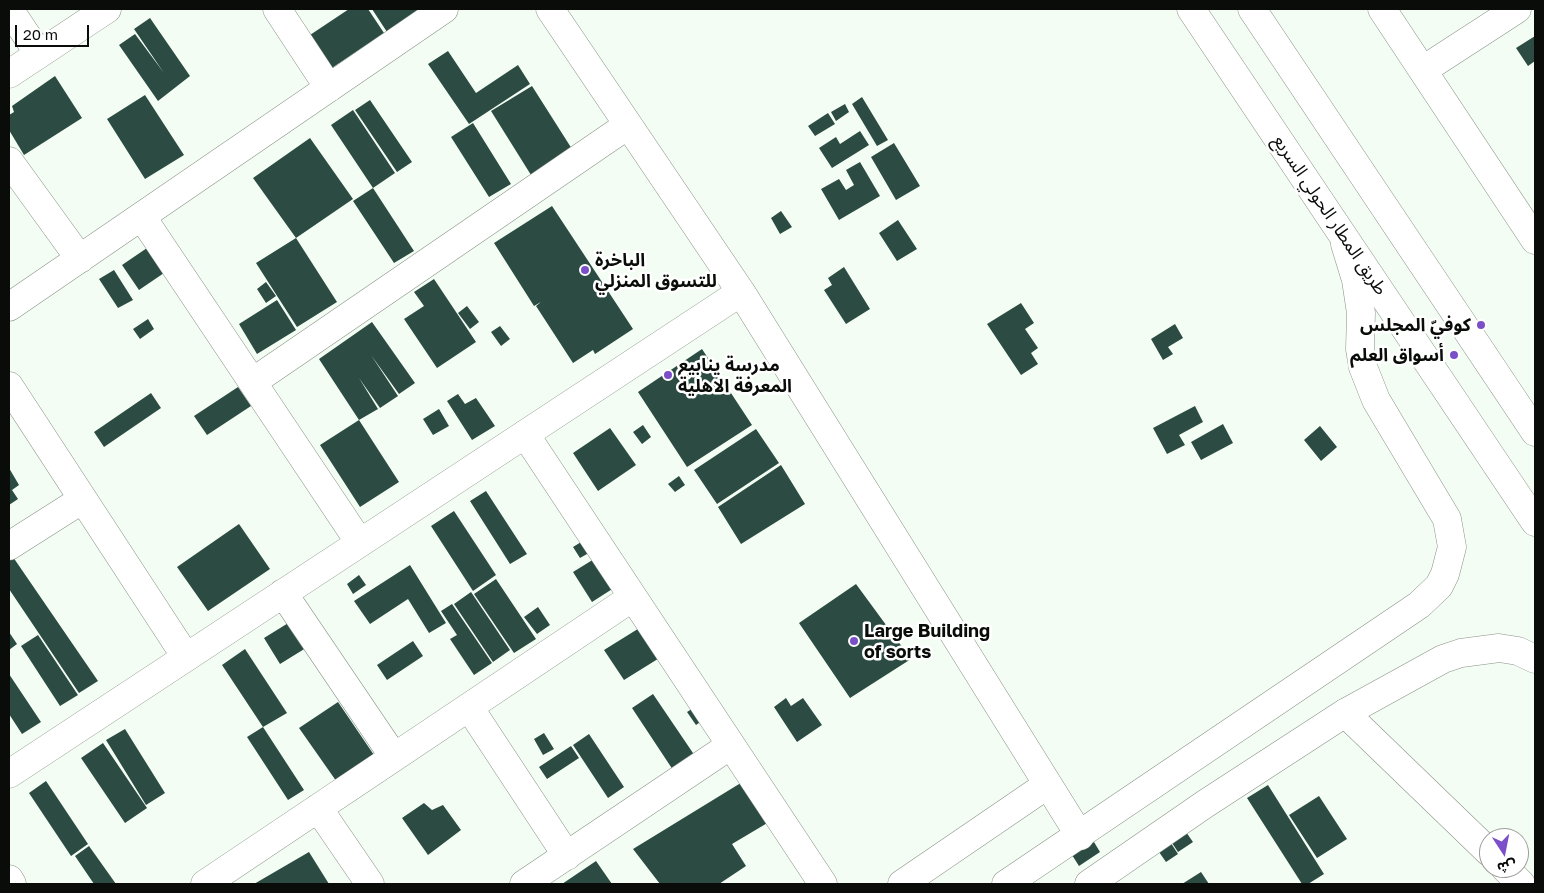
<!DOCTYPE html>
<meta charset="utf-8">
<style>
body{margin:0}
#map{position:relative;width:1544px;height:893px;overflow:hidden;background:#f3fdf3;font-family:"Golos Text","Noto Sans Arabic",sans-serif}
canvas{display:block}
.frame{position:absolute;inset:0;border:10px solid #090c09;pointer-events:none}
.north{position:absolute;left:1479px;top:828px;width:50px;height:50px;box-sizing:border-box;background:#fff;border:1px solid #9d9e9d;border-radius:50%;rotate:169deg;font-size:14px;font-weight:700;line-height:20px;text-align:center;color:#090c09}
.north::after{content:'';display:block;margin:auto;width:18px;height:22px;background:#7a4fc8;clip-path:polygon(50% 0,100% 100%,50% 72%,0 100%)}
.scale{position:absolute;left:15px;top:25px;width:74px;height:22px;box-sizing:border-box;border:2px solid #090c09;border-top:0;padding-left:6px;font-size:15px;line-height:18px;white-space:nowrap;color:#090c09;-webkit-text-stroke:4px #fff;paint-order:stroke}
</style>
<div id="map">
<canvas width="1544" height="893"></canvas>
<div class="frame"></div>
<div class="north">ش</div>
<div class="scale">20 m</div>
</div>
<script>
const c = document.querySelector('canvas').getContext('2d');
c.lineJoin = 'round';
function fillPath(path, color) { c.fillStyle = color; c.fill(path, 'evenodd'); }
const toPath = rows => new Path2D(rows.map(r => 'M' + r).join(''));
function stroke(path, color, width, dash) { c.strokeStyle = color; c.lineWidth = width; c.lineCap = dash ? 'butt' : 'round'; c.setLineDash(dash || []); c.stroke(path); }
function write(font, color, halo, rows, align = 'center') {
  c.font = font + ' "Golos Text","Noto Sans Arabic",sans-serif'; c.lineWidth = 5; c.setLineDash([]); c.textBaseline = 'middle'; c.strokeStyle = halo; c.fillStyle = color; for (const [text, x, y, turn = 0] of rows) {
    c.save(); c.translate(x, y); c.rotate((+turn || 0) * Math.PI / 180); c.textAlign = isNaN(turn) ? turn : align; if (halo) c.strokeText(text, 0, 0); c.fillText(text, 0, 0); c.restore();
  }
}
fillPath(toPath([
 [349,9,368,9,384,33,329,70,307,37],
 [372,9,425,9,387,32],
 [150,18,190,76,158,101,119,45,135,34,164,73,134,29],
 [1535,36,1535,61,1528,66,1516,48],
 [448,51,476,93,518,65,530,84,469,124,428,64],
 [55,76,82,118,24,155,9,130,9,115,14,112,12,106],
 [532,86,572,149,531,175,491,111],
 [145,95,184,155,145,179,107,119],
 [862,97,888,140,877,146,852,104],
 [370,100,412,162,397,172,355,110],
 [845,104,849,112,836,121,831,112],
 [353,110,395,173,373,188,414,251,394,263,353,201,373,188,331,125],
 [828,113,835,124,815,136,808,126],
 [473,123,511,184,489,197,451,137],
 [860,131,869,145,832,168,819,148,836,137,840,144],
 [310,138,353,199,296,238,253,178],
 [894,143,920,186,896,200,871,157],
 [860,162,880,196,839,220,821,189,839,179,846,190,854,185,846,170],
 [552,206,633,329,595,354,593,350,573,363,536,306,541,302,534,306,494,243],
 [781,211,792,227,780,234,771,218],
 [898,220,917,249,897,261,879,233],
 [296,238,337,302,297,327,256,263],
 [147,248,164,273,139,290,122,265],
 [844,267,870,309,846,324,824,290,832,285,828,278],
 [114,270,133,300,118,308,99,279],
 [434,279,476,342,437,368,404,319,424,306,414,292],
 [266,282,276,296,266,303,257,289],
 [277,300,296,330,257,354,239,324],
 [1021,303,1034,323,1025,329,1038,348,1031,353,1038,364,1021,375,987,324],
 [467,306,479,322,470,329,458,313],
 [148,319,154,329,140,339,133,329],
 [372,322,415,383,399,394,371,355,398,396,380,408,359,378,378,409,359,420,319,359],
 [1175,324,1183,338,1168,347,1173,354,1163,360,1151,339],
 [500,326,510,339,501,346,491,332],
 [702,349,752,425,687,467,638,392],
 [238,387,251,406,207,435,194,416],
 [151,393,161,408,104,447,94,432],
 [458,394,465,404,476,398,495,426,472,440,447,401],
 [1195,406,1203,422,1179,435,1185,445,1167,454,1153,428],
 [439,409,449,426,433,435,423,419],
 [359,420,399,482,360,507,320,445],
 [1223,424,1233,443,1201,460,1191,442],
 [643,425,651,437,642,444,633,432],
 [1320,426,1337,447,1321,461,1304,440],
 [610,428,636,465,598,491,573,453],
 [756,429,779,463,717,504,694,470],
 [781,465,805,504,741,544,718,507],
 [9,468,19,485,12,490,18,499,9,505],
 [679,476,685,485,675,492,668,484],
 [486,491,527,554,510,564,470,501],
 [454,511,496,575,473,591,431,526],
 [239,524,270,569,208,611,177,567],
 [586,539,594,550,580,558,573,547],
 [612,548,631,577,592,602,573,572],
 [13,557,98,681,79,693,9,589,9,560],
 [410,565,446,623,429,633,408,599,370,624,354,601],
 [359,575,366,585,353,594,347,584],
 [496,579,536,639,514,653,474,594],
 [856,584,911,659,850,698,799,623],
 [471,592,510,650,493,662,454,604],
 [452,604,492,663,474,675,450,639,457,635,441,611],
 [538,607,550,625,537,634,524,617],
 [298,617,314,643,280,664,264,638],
 [641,627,661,657,624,680,604,650],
 [9,632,17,644,9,650],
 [38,635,78,695,60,706,21,646],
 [413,641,423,656,387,680,377,665],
 [245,649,287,713,263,727,222,665],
 [9,674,41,722,22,734,9,714],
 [653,694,695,756,673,770,632,708],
 [786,698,791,706,803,698,822,725,797,742,774,707],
 [338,702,376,758,339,785,299,728],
 [698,705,706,718,696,725,687,712],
 [263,727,304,790,288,800,247,737],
 [125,729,165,793,146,805,106,740],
 [544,733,554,749,543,755,534,739],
 [589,734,624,787,608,798,573,745],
 [103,743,147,808,125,823,81,758],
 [571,746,579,758,547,779,539,767],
 [46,781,88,844,71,856,29,793],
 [744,781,769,822,732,844,746,866,719,884,660,884,633,849],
 [1268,785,1324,874,1308,884,1302,884,1247,798],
 [1319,796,1347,839,1317,858,1289,815],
 [424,803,432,810,443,805,461,830,428,855,402,818],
 [1172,812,1193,842,1178,852,1158,822],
 [1165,834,1178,854,1166,862,1152,842],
 [1094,842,1100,852,1079,866,1072,855],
 [89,846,116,884,94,884,75,856],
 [309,852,329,884,254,884],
 [596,861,612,884,562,884],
 [1201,872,1209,884,1182,884]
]), '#2c4c43');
const minor = toPath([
 [9,9,39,54],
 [277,9,329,88],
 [550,9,741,292,1080,836],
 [1382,9,1535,240],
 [1423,70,1517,9],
 [9,74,107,9],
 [9,161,80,259],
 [142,217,360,543],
 [9,307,444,9],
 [254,381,628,125],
 [9,386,186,657],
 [525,434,823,884],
 [9,546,83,499],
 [283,593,394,757],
 [469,707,567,856],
 [1345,713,1489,852],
 [9,774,741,292],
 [318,808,370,884],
 [1505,868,1521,884],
 [9,879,12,884],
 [205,884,633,597],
 [524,884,731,745],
 [902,884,1047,785]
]);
const tertiary = toPath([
 [1006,884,1419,605,1439,586,1445,574,1452,547,1447,519,1376,400,1363,367,1360,349,1361,313,1356,280,1345,244],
 [1089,884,1205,804,1345,713,1443,659,1461,653,1499,648,1518,651,1535,659]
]);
const trunk = toPath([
 [1191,9,1535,522],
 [1252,9,1535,432]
]);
stroke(minor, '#899288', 29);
stroke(tertiary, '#899288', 29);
stroke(trunk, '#899288', 29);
stroke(minor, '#fff', 28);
stroke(tertiary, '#fff', 28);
stroke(trunk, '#fff', 28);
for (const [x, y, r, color] of [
 [585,270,5,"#7a4fc8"],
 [1481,325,5,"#7a4fc8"],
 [1454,355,5,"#7a4fc8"],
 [668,375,5,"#7a4fc8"],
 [854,641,5,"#7a4fc8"]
]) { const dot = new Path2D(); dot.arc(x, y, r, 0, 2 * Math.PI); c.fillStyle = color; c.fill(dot); stroke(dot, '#fff', 2); }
write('18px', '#090c09', '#fff', [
 ["طريق المطار الحولي السريع",1330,215,56]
]);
write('bold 18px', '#090c09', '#fff', [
 ["الباخرة",595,260],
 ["للتسوق المنزلي",595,281],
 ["كوفيّ المجلس",1471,325,"right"],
 ["أسواق العلم",1444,355,"right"],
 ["مدرسة ينابيع",678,365],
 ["المعرفة الاهلية",678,386],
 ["Large Building",864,631],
 ["of sorts",864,652]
], 'left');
</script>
